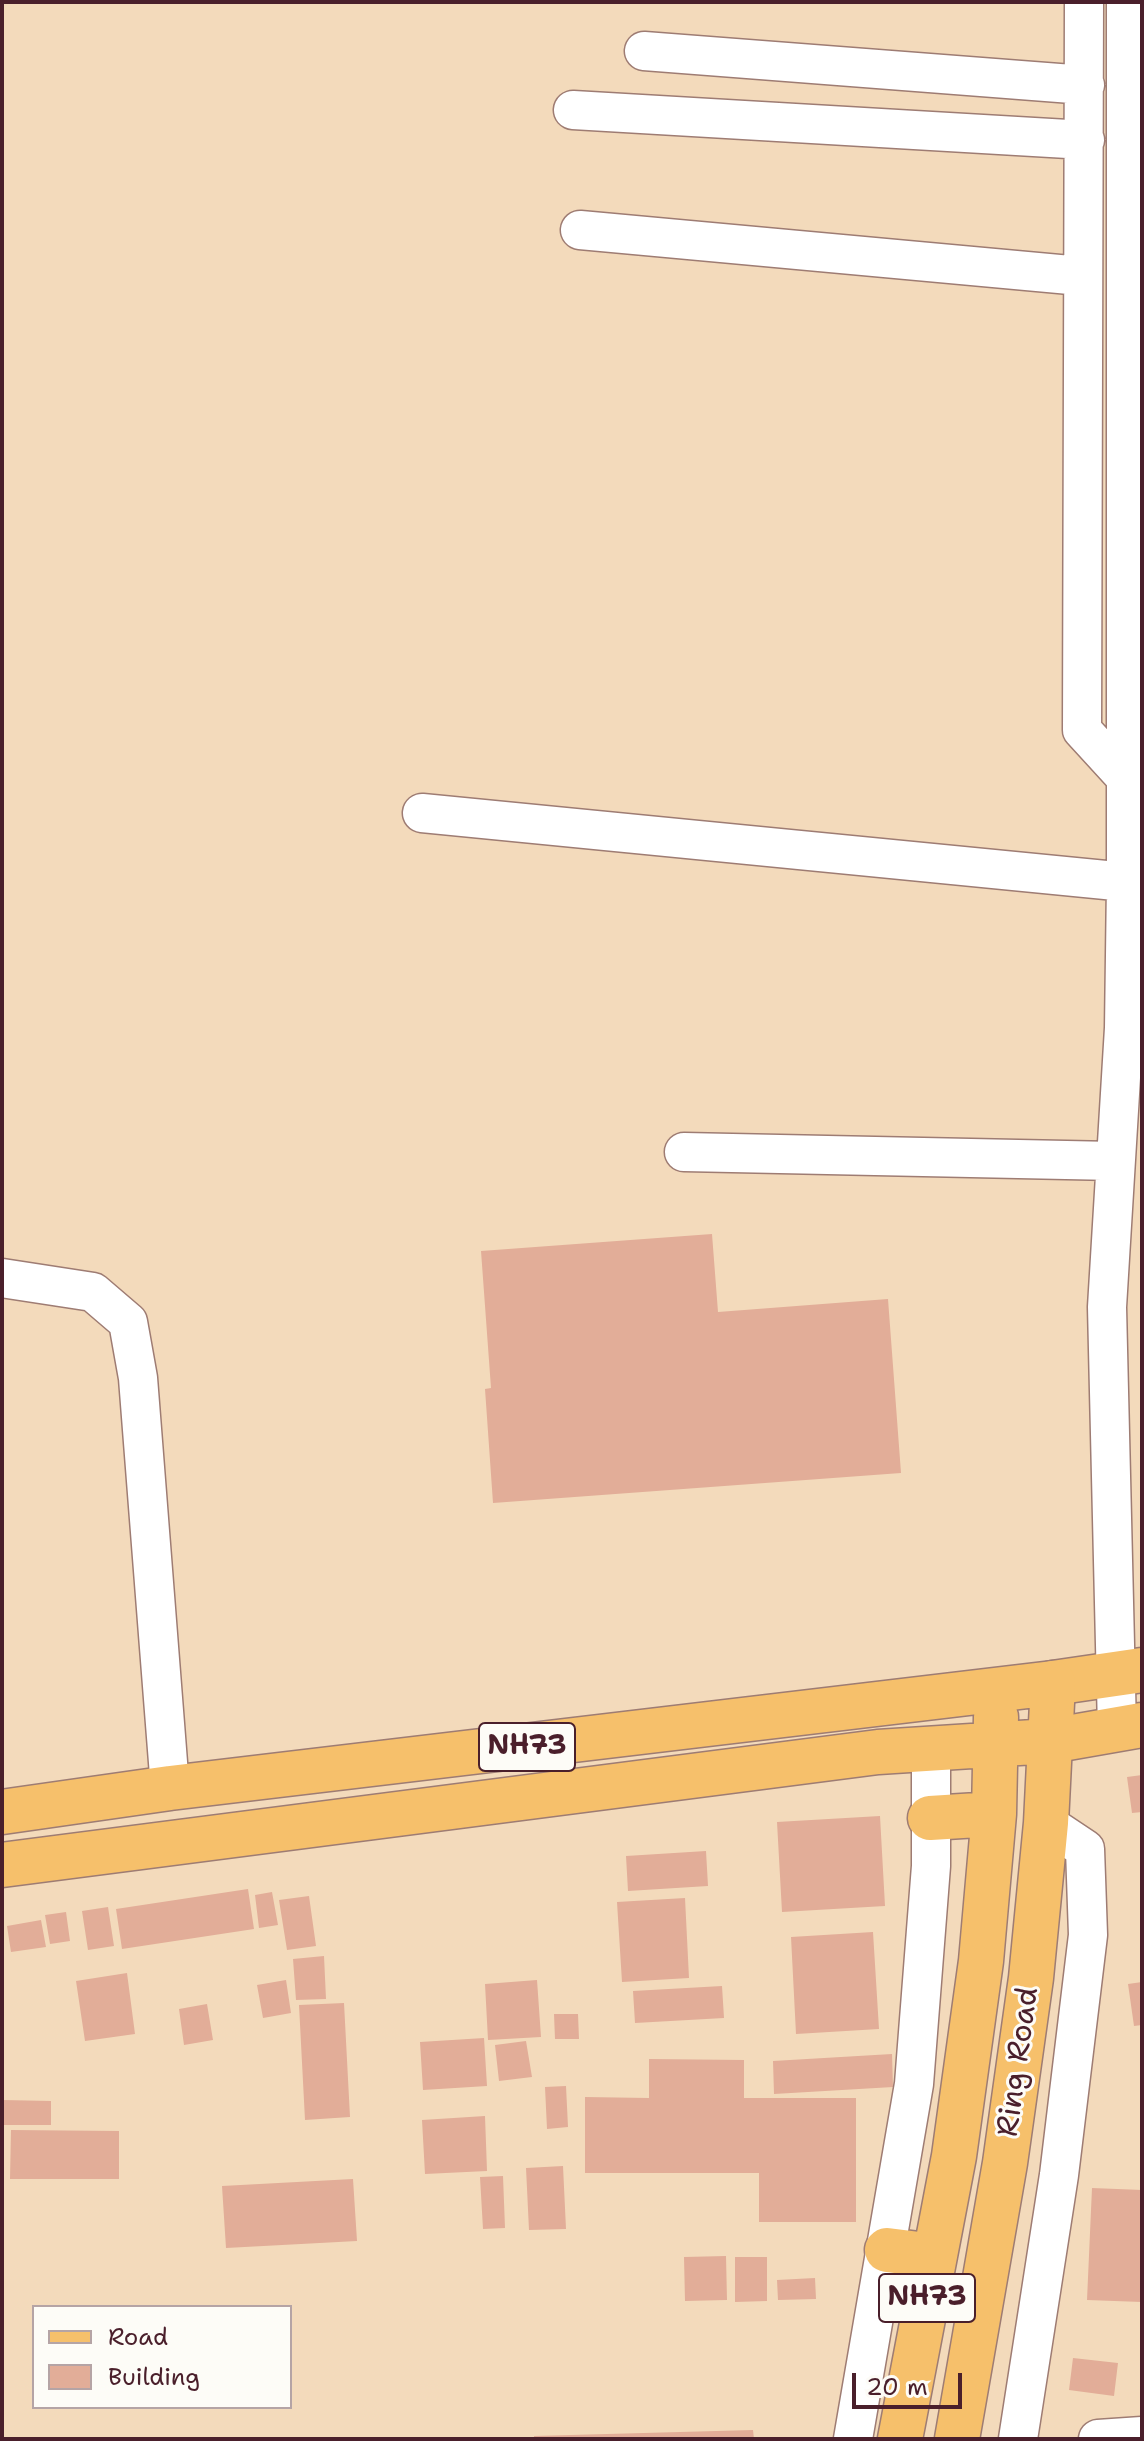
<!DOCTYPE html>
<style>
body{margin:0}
#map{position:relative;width:1144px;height:2441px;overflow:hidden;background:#f3dabb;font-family:"Shantell Sans",sans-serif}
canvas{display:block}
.frame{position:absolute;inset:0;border:4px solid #4a1f2b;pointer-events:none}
.legend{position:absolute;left:32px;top:2305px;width:260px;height:104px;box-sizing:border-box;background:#fdfcf7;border:2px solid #b5a4a5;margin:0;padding:10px 14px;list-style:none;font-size:24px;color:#4a1f2b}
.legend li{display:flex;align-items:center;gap:16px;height:40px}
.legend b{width:40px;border:2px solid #b5a4a5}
.scale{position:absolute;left:852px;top:2373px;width:110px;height:36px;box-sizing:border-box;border:4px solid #4a1f2b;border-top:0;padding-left:10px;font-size:24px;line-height:28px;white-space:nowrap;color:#4a1f2b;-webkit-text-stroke:6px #fdfcf7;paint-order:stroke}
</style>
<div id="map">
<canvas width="1144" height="2441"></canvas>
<div class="frame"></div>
<ul class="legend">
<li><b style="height:10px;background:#f6c06b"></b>Road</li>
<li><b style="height:22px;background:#e2ad98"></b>Building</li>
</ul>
<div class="scale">20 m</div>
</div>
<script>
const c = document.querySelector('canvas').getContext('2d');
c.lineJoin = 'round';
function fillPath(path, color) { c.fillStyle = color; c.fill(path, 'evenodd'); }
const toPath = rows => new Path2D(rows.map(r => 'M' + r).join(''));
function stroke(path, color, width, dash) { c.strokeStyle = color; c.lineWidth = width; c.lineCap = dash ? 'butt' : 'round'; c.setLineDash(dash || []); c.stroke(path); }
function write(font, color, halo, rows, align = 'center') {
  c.font = font + ' "Shantell Sans",sans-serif'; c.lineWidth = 6; c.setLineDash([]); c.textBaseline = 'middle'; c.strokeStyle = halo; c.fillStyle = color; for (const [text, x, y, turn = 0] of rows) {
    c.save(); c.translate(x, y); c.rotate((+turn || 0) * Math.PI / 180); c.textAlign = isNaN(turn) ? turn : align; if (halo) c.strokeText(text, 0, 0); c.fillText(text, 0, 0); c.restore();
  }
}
fillPath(toPath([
 [712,1234,718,1312,888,1299,901,1473,493,1503,485,1389,491,1388,481,1251],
 [1142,1775,1142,1812,1132,1813,1127,1777],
 [880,1816,885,1906,782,1912,777,1822],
 [706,1851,708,1886,628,1891,626,1856],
 [248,1889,254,1929,122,1949,116,1909],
 [272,1892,278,1925,259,1928,255,1895],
 [309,1896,316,1946,287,1950,279,1900],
 [685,1898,689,1978,622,1982,617,1902],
 [108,1907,114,1946,88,1950,82,1911],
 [66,1912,70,1941,50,1944,45,1915],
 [41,1920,46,1947,11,1952,7,1926],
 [873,1932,879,2029,796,2034,791,1937],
 [324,1956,326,1999,296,2000,293,1959],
 [127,1973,135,2034,85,2041,76,1981],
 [286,1980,291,2013,263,2018,257,1985],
 [537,1980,541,2037,488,2040,485,1984],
 [1142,1982,1142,2025,1134,2026,1128,1984],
 [722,1986,724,2018,635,2023,633,1991],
 [344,2003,350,2117,305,2120,299,2005],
 [207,2004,213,2040,184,2045,179,2009],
 [554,2014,578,2014,579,2039,555,2039],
 [484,2038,487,2086,423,2090,420,2042],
 [526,2041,532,2077,499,2081,495,2045],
 [892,2054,893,2087,774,2094,773,2061],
 [649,2059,744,2060,744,2098,856,2098,856,2222,759,2222,759,2173,585,2173,585,2097,649,2098],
 [566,2086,568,2127,547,2129,545,2087],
 [2,2100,51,2101,51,2125,2,2125],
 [485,2116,487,2171,425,2174,422,2120],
 [11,2130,119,2131,119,2179,10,2179],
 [563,2166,566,2229,529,2230,526,2168],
 [503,2176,505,2228,483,2229,480,2177],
 [353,2179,357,2241,226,2248,222,2186],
 [1092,2188,1142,2190,1142,2302,1087,2300],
 [726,2256,727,2300,685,2301,684,2257],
 [735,2257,767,2257,767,2301,735,2302],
 [815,2278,816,2299,778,2300,777,2280],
 [1073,2358,1118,2363,1114,2396,1069,2390],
 [753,2430,754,2439,534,2439,534,2436]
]), '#e2ad98');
const minor = toPath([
 [1084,2,1082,730,1125,777],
 [644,51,1085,85],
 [573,110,1085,140],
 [580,230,1081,276],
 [422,813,1126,882],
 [684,1152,1114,1161],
 [2,1278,93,1292,128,1322,138,1378,170,1788],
 [1117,1729,1107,1307,1124,1028,1126,882,1126,2],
 [853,2439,914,2084,931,1866,931,1749],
 [1018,2439,1059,2175,1088,1935,1085,1849,1046,1823],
 [1098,2439,1142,2436]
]);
const major = toPath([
 [1053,1683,1142,1670],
 [1050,1741,1142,1725]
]);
const highway = toPath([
 [2,1812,170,1788,1053,1683,1046,1823,1031,1978,1005,2163,957,2439],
 [930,1818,994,1814],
 [2,1865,878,1752,1050,1741],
 [887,2250,935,2256],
 [900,2439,954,2156,981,1961,994,1814,996,1717]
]);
stroke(minor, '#9e7c73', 41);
stroke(major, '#9e7c73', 47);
stroke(highway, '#9e7c73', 47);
stroke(minor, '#fff', 38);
stroke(major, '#f6c06b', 44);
stroke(highway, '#f6c06b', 44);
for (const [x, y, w] of [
 [527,1747,96],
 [927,2298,96]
]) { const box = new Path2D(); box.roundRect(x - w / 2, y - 24, w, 48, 6); c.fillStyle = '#fdfcf7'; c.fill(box); stroke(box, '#4a1f2b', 2); }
write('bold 28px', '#4a1f2b', null, [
 ["NH73",527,1747],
 ["NH73",927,2298]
]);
write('30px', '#4a1f2b', '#fdfcf7', [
 ["Ring Road",1019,2062,-82]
]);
</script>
